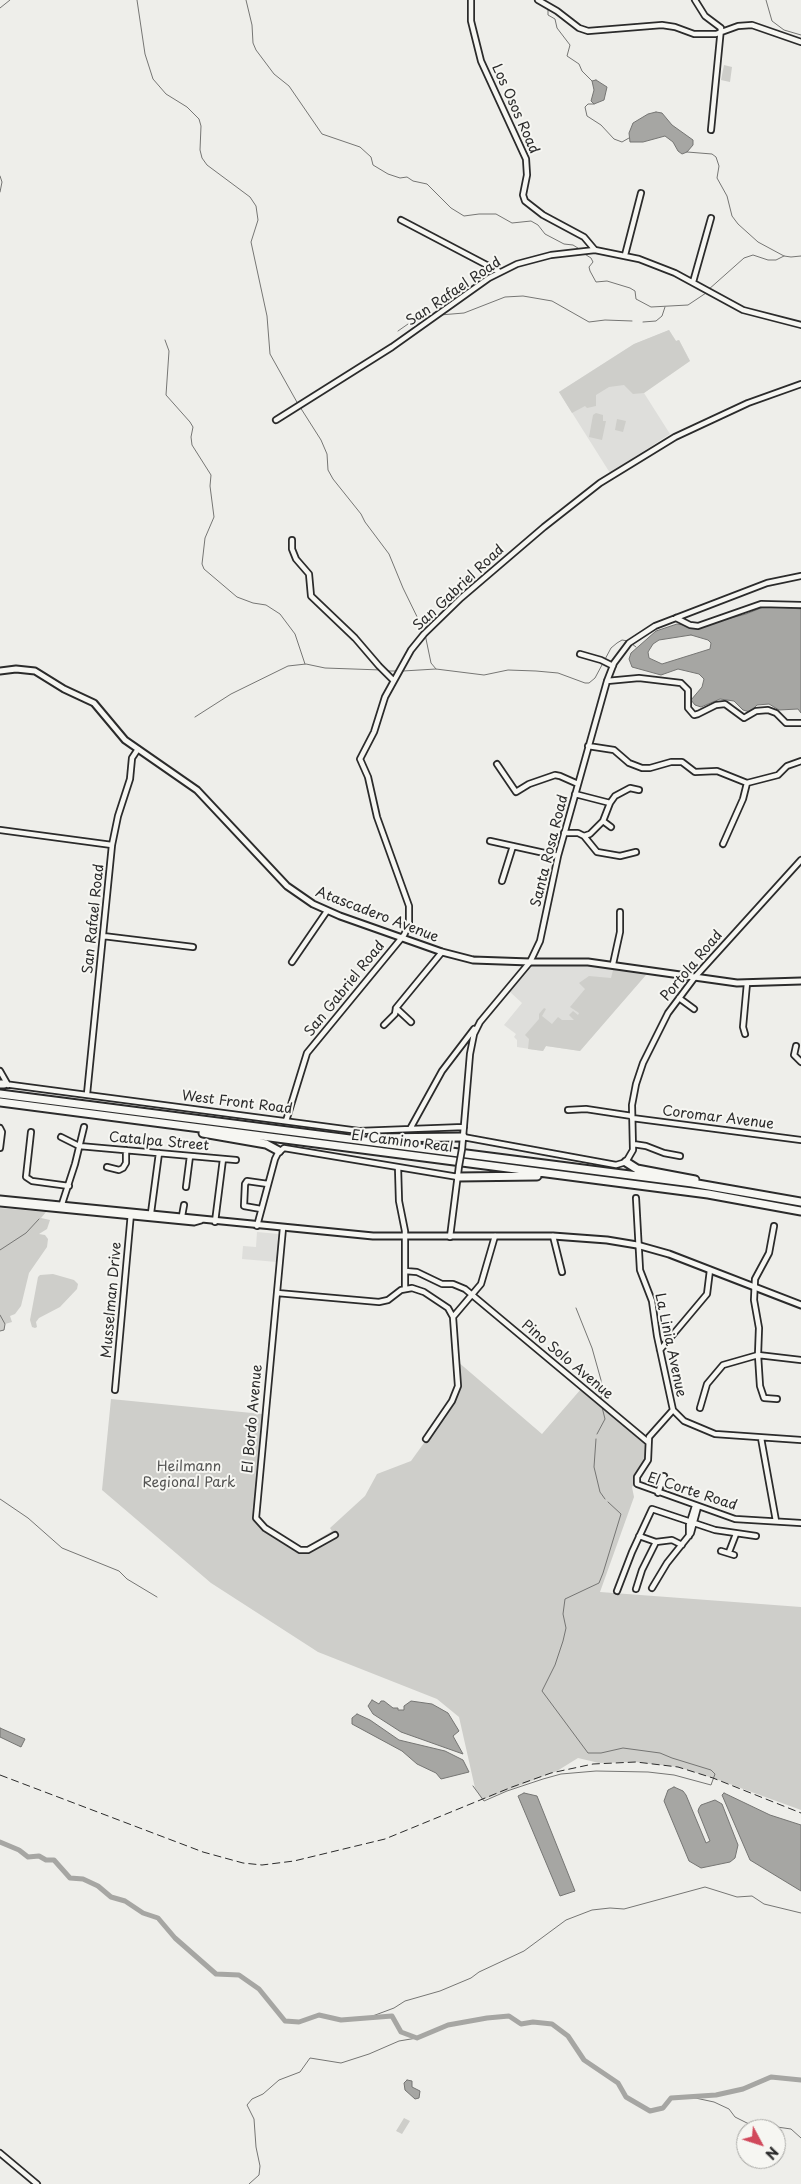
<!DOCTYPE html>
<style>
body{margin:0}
#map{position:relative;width:801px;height:2184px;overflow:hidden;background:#eeeeea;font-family:"Playpen Sans",sans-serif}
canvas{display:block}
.north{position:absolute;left:736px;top:2119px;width:50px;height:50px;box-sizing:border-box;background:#f6f6f2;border:1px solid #a5a5a2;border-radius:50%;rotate:130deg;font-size:14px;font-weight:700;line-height:20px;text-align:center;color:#2b2b2b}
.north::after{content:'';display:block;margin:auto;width:18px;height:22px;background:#d1495b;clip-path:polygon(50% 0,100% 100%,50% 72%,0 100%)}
</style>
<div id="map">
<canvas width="801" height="2184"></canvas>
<div class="north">N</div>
</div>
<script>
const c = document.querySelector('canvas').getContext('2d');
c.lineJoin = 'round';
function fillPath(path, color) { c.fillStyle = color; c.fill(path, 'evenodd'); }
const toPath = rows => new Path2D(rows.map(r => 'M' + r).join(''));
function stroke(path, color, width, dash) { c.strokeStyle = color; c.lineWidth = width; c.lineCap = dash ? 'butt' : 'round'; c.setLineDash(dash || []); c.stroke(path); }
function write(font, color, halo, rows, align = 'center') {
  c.font = font + ' "Playpen Sans",sans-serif'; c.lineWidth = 4; c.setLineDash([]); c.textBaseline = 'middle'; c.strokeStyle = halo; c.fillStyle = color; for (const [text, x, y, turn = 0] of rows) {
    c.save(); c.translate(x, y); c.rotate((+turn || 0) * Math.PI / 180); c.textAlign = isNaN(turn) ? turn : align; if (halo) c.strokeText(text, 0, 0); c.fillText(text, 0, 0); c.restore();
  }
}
fillPath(toPath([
 [669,330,676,341,679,340,690,361,644,393,670,434,610,473,559,392,634,344],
 [533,965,587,965,646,974,580,1051,546,1046,543,1051,517,1047,517,1040,514,1037,516,1034,504,1025,522,1003,510,992],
 [257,1232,279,1234,277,1262,242,1259,243,1246,256,1247]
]), '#dededb');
fillPath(toPath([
 [724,65,732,67,730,82,721,80],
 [669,330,676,341,679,340,690,361,644,393,633,394,624,385,609,387,596,395,596,406,587,408,585,406,572,413,559,392,634,344],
 [596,413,603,415,603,421,606,421,602,440,589,437,593,415],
 [617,419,626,421,623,432,615,430],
 [613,970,646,975,580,1051,546,1046,543,1051,528,1049,529,1039,525,1035,539,1019,539,1014,544,1008,546,1009,542,1016,552,1024,558,1017,562,1020,574,1020,569,1015,573,1011,578,1015,579,1013,570,1007,585,989,579,983,589,976,611,978],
 [0,1208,46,1212,41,1218,50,1220,47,1229,39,1234,45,1235,48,1239,47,1247,29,1273,21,1306,15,1314,10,1316,12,1322,5,1324,4,1330,0,1331],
 [53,1274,74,1280,78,1284,77,1289,60,1307,39,1318,36,1322,37,1327,35,1328,32,1327,30,1320,38,1277,40,1275],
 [457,1361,542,1434,581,1389,650,1447,650,1463,632,1487,634,1497,600,1592,801,1607,801,1810,713,1778,678,1767,636,1762,599,1763,578,1758,557,1771,482,1800,475,1788,459,1717,437,1699,318,1652,211,1583,102,1490,111,1399,262,1414,254,1515,263,1524,297,1547,306,1549,307,1546,332,1531,330,1528,365,1496,377,1474,411,1461,457,1397,460,1378],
 [404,2118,410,2121,402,2134,396,2131]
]), '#cececa');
const water = toPath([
 [596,80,607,87,604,100,594,104,591,101,594,90,592,81,596,80],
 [656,112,662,113,672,125,693,140,693,145,687,152,682,154,678,151,673,142,665,136,643,142,630,142,629,133,633,123,648,114,656,112],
 [766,606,801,609,801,713,798,709,779,710,769,704,757,705,750,712,743,710,734,701,720,699,701,707,695,705,691,700,702,687,704,679,699,674,678,669,661,675,632,667,629,659,631,653,656,631,677,624,697,627,746,614,766,606],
 [691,635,708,640,711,643,710,649,662,664,649,658,648,652,653,644,659,640,691,635],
 [372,1700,379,1704,381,1701,384,1701,393,1708,398,1708,398,1710,404,1710,404,1706,411,1701,432,1704,448,1713,459,1731,453,1736,463,1754,401,1732,373,1714,368,1706,372,1700],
 [357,1714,370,1720,399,1740,445,1751,463,1760,469,1772,441,1779,436,1773,417,1764,402,1751,352,1724,352,1718,357,1714],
 [0,1728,25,1739,21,1747,0,1737,0,1728],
 [674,1787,683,1791,686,1795,706,1843,710,1841,698,1811,699,1808,701,1805,715,1800,722,1804,738,1845,735,1858,730,1862,701,1868,689,1861,664,1801,668,1790,674,1787],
 [524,1793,537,1796,575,1891,560,1896,518,1796,524,1793],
 [724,1793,770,1815,801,1825,801,1891,750,1860,722,1795,724,1793],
 [407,2080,412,2081,412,2087,420,2091,419,2098,415,2099,405,2090,404,2083,407,2080]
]);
fillPath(water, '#a6a6a3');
stroke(water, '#757573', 1);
stroke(toPath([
 [137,0,145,54,153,79,166,94,187,107,199,119,201,126,200,150,202,158,207,165,250,197,256,206,258,220,251,242,267,316,270,354,298,404],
 [246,0,252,25,253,43,256,50,274,74,289,86,322,134,360,147,371,157,373,165,388,174,400,178,407,177,413,181,427,184,451,208,464,216,479,214,496,214,512,223,531,221,538,225,545,234,564,244,573,245,581,250],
 [766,0,772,21,784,30,801,35],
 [0,8,10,0],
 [548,8,548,15,555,19,557,28,570,45,567,56,579,64,582,71,592,81],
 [594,104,588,104,585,107,587,116,601,125,614,139,622,142,629,138],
 [687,152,712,154,716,157,719,166,717,178,727,196,732,216,738,224,758,242,784,256,791,257,801,256],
 [0,176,2,182,0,192],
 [583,253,591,258,593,262,589,267,590,271,596,282,607,281,630,288,635,291,636,299,651,307,688,305,706,293],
 [708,290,744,258,753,255,768,260,776,260,784,256],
 [440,315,464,313,505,297,523,296,552,301,589,322,605,320,632,321],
 [643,322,656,321,662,316,665,307],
 [398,331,408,324,433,316],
 [165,340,169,351,166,395,190,422,193,427,191,437,192,445,211,475,210,486,214,517,205,538,202,564,204,569,237,597,253,603,266,605,280,614,295,634,305,664],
 [300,407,321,440,327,454,328,470,333,479,361,514,365,522,389,554,403,588,424,631],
 [425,634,431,663,436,669],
 [385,671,399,671],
 [403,671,436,669,484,675,508,670,536,671,558,673,585,683,589,683,595,678,611,648,617,643,622,640,628,641,636,647],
 [195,717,231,694,288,666,306,664,325,668,381,670],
 [0,1250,26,1233,39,1219],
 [576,1308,592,1348,601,1380,601,1400],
 [0,1315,5,1324,4,1330,0,1331],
 [597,1434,605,1419,602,1407],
 [596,1439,594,1467,600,1492,605,1499],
 [0,1499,28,1518,62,1548,119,1571,127,1579,157,1597],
 [473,1786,484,1801,507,1791,543,1779,561,1774,596,1771,648,1772,674,1775,711,1785,715,1774,711,1770,672,1758,660,1753,623,1748,601,1753,588,1753,542,1691,555,1665,563,1641,566,1628,563,1614,565,1599,599,1583,603,1573,621,1514,608,1502],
 [370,2017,394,2008,405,2001,440,1991,471,1978,479,1972,524,1951,566,1920,592,1910,610,1908,624,1909,705,1887,737,1897,752,1896,764,1904,801,1913],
 [686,2096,714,2102,729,2109,735,2117,759,2129],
 [765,2129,777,2127,791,2129,801,2138],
 [249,2184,259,2175,260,2166,256,2147,254,2119,247,2105,252,2099,263,2094,279,2080,300,2072,310,2058,341,2063,369,2054,399,2041,417,2038]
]), '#757573', 1);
stroke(toPath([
 [0,1842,19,1850,28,1857,39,1856,46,1860,54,1860,70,1878,83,1879,98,1886,111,1897,125,1901,143,1913,158,1918,175,1938,216,1974,239,1975,259,1989,285,2021,299,2022,319,2015,341,2020,392,2016,401,2032,417,2038,448,2025,487,2018,509,2016,521,2024,533,2022,552,2024,568,2036,584,2060,618,2083,626,2097,650,2111,663,2108,671,2098,716,2095,743,2089,771,2077,801,2080]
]), '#a6a6a3', 5);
const minor = toPath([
 [471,0,471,21,481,61,526,159,527,175,523,195,525,201,543,215,584,237,595,250],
 [538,0,557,11,579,28,588,31,662,25,675,27,694,34,716,34,738,26,752,25,801,42],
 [695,0,705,16,721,28,711,130],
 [401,220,500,272],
 [625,255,641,193],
 [693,282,711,218],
 [276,420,392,347,489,278,517,264,551,255,595,250,639,259,675,273,743,310,801,325],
 [292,540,292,549,296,559,309,574,311,596,355,638,379,666,393,680],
 [676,618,690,625,698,626,761,604,801,605],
 [580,654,601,660,613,666],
 [607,681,639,678,681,683,688,690,688,708,694,715,698,714,716,705,725,704,744,718,756,711,768,710,776,713,786,723,801,723],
 [588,746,614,750,629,763,642,768,650,768,671,762,682,762,695,772,717,771,747,783,778,775,787,766,801,761],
 [497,764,516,792,529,784,555,775,560,776,578,784],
 [575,794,610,803,603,821,611,827],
 [610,803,615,796,630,788,639,790],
 [603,821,590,834,584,836,597,852,620,856,636,852],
 [0,830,112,845],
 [564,833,578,833,584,836],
 [490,841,558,856],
 [723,844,743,799,747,783],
 [502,881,513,846],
 [103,936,193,947],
 [292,962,327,911],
 [613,964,620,932,620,912],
 [679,998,694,1009],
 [396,1008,411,1022],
 [384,1025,395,1014,396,1008,442,952],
 [745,1034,743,1027,747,983],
 [796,1046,794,1055,801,1062],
 [0,1071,8,1085],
 [4,1084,359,1131,464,1127],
 [87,1094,112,845,118,816,130,779,132,758,138,749],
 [568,1110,586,1109,632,1116],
 [632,1118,801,1140],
 [286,1121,307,1053,404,935,409,925,409,906,377,817,368,777,360,759,374,732,385,697,411,650,424,634,461,598,544,527,600,483,675,437,748,403,801,384],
 [0,1128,2,1132,0,1148],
 [410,1129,442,1071,474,1029],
 [31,1132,26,1177,32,1181,69,1186],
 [61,1137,79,1146,236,1160],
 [463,1137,616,1165,626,1162,633,1150,632,1105,636,1084,643,1063,668,1013,695,977,801,860],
 [633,1144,646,1146,664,1153,680,1156],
 [462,1149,470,1054,474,1034,480,1022,530,962,540,941,558,856,607,681,614,663,629,643,655,626,767,583,801,576],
 [107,1167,119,1170,123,1168,126,1163,126,1150],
 [398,1167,399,1201,405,1231,405,1288],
 [186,1187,190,1156],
 [636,1198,640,1270,652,1301,657,1336,673,1410,649,1437,648,1460,637,1477,637,1484,735,1519,801,1523],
 [61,1207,75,1164,84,1127],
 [261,1209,244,1206,245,1184,247,1181,268,1184],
 [151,1213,159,1153],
 [182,1216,184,1205],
 [215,1222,223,1159],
 [257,1226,275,1159,278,1153,284,1148,458,1177],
 [774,1226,769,1253,755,1279,754,1300,759,1328,758,1355,760,1386,764,1398,777,1399],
 [283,1228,256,1518,265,1528,300,1550,308,1550,335,1535],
 [553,1236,562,1272],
 [450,1237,459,1166],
 [405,1271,417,1272,442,1284,453,1284,465,1289,648,1442],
 [277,1293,379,1302,388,1300,401,1290,412,1288,424,1292,448,1308,453,1317,458,1386,452,1401,426,1439],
 [453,1317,481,1284,495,1236],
 [660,1350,707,1294,710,1270],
 [115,1390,131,1213],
 [700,1408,707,1384,723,1365,758,1355,801,1360],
 [673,1410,684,1421,715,1434,801,1440],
 [761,1438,776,1521],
 [658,1493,664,1476],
 [639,1536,656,1542,672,1540,682,1545],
 [689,1536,689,1525,695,1506],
 [721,1551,734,1555],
 [729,1552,736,1534],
 [652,1588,667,1563,691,1533,698,1507],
 [636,1589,642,1570,656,1542],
 [617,1591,632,1552,652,1509,715,1530,756,1536],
 [0,2153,37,2184]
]);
const major = toPath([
 [0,671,16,669,35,671,64,689,94,703,125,740,197,790,287,886,313,904,340,916,442,952,473,960,530,962,588,962,737,983,801,981],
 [0,1199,373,1236,553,1236,607,1240,637,1245,669,1254,801,1305],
 [0,1203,194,1222,201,1220]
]);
const highway = toPath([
 [0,1084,4,1084],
 [0,1094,692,1183,801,1202],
 [0,1102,708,1194,801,1211],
 [203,1133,266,1144,279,1151],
 [371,1138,463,1137],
 [626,1162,637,1169,695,1180],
 [458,1177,537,1176]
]);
stroke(minor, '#2b2b2b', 8);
stroke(major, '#2b2b2b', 9);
stroke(highway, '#2b2b2b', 11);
stroke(minor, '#f6f6f2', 4.5);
stroke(major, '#f6f6f2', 5);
stroke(highway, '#f6f6f2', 7);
stroke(toPath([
 [0,1775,203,1852,243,1863,262,1865,294,1861,385,1839,512,1787,551,1773,593,1764,636,1762,678,1767,713,1778,801,1813]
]), '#2b2b2b', 1, [8, 4]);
const minorBridge = toPath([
 [459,1166,462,1149]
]);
stroke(minorBridge, '#2b2b2b', 8, []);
stroke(minorBridge, '#f6f6f2', 4.5);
write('14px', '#2b2b2b', '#f6f6f2', [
 ["Los Osos Road",515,109,66],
 ["San Rafael Road",454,292,-34],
 ["San Gabriel Road",459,588,-43],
 ["Santa Rosa Road",550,851,-76],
 ["Atascadero Avenue",377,915,21],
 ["San Rafael Road",94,919,-84],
 ["Portola Road",692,966,-50],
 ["San Gabriel Road",345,989,-51],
 ["West Front Road",237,1103,7],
 ["Coromar Avenue",718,1118,7],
 ["Catalpa Street",159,1142,5],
 ["El Camino Real",402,1142,7],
 ["Musselman Drive",112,1300,-85],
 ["La Linia Avenue",670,1345,78],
 ["Pino Solo Avenue",567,1360,40],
 ["El Bordo Avenue",253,1419,-85],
 ["El Corte Road",692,1492,18]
]);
write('14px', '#545453', '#f6f6f2', [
 ["Heilmann",189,1467],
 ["Regional Park",189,1483]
]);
</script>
